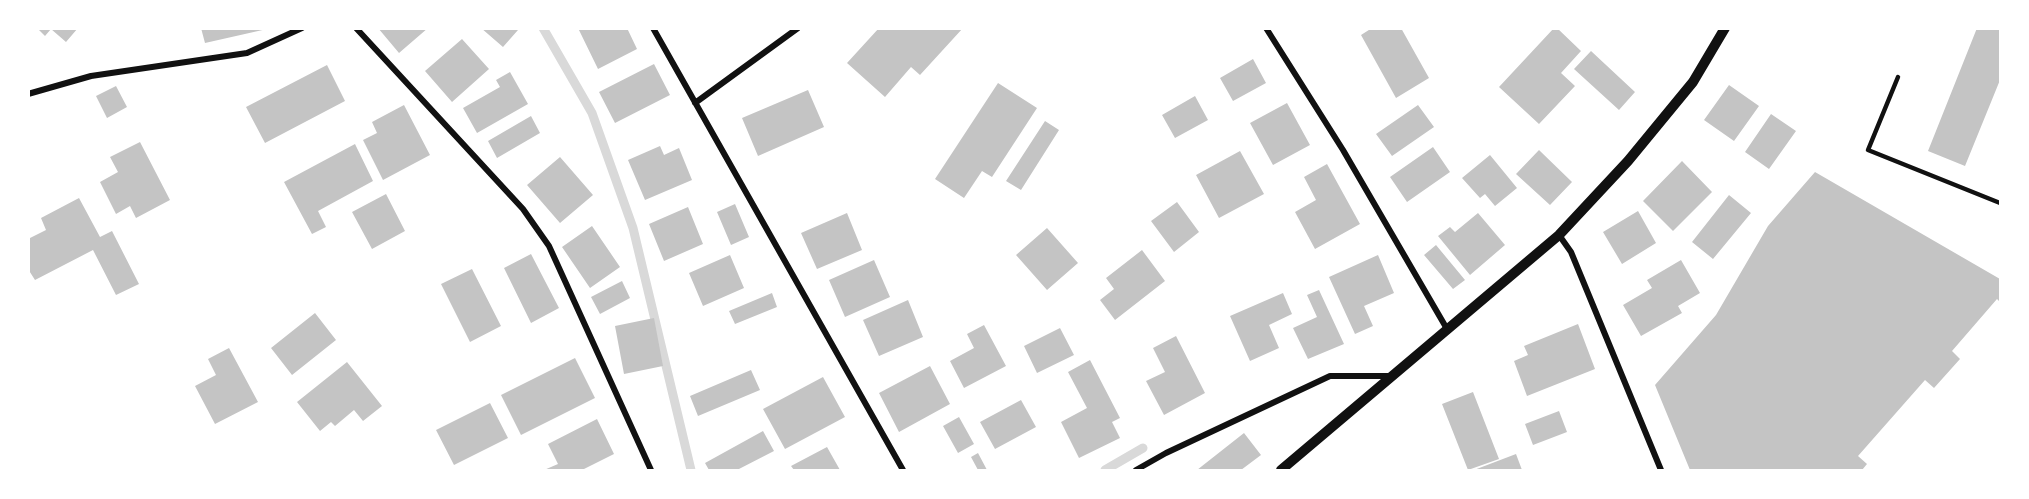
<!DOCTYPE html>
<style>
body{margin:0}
#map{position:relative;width:2029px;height:499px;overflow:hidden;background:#fff;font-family:"Space Grotesk",sans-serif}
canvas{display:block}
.frame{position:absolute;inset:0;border:30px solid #fff;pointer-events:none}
</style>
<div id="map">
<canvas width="2029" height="499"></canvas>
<div class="frame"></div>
</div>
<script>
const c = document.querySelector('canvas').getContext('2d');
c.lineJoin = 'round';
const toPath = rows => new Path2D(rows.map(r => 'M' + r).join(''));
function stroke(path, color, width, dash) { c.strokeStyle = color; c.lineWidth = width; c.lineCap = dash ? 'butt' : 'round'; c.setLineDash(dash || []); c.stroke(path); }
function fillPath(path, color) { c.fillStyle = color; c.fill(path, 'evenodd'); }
stroke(toPath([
 [543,28,592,113,633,228,691,470],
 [1105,470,1143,448]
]), '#d9d9d9', 9);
fillPath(toPath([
 [37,28,78,28,66,42,51,29,45,36],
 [201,28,267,28,267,29,205,43],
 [378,28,428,28,399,53],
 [481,28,517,28,518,30,503,47],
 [578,28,627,28,637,49,598,69],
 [879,28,963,28,920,75,911,67,885,97,847,63],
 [1372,28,1401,28,1429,78,1396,98,1361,35],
 [1554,28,1557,28,1581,51,1561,73,1575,86,1539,124,1499,87],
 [1977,28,2000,28,2000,80,1965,166,1928,151],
 [462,39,489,69,452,102,425,71],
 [1591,51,1635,92,1619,110,1574,69],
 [1253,59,1266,83,1233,101,1220,78],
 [654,64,670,95,615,123,599,92],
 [327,65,345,101,265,143,246,107],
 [510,72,528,104,477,133,463,108,500,87,496,80],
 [998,83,1037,108,992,177,982,171,964,198,935,179],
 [1729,85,1759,106,1734,141,1704,120],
 [116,86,127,107,107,118,96,96],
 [808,90,824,127,758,156,742,118],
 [1195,96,1208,120,1175,138,1162,115],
 [1287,103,1310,145,1273,165,1250,123],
 [404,105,430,155,383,180,363,140,377,133,372,122],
 [1418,105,1434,127,1392,156,1376,134],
 [1771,114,1796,131,1769,169,1745,152],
 [531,116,540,133,497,158,488,141],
 [1045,121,1059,130,1021,190,1006,181],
 [140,142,170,200,136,218,130,206,116,214,100,182,118,172,110,157],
 [355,144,373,181,318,211,326,227,312,234,284,182],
 [660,146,664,155,679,148,692,180,645,200,628,160],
 [1433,147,1450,172,1407,202,1390,177],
 [1539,150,1572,182,1550,205,1516,174],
 [1240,151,1264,194,1219,218,1196,175],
 [1490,155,1517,188,1495,206,1485,194,1480,198,1462,178],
 [560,157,593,195,560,223,527,185],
 [1682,161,1712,192,1673,231,1643,201],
 [1327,164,1360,224,1315,249,1295,212,1316,200,1304,177],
 [1815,172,2000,279,2000,302,1997,299,1952,351,1960,359,1934,388,1925,380,1858,456,1867,464,1862,470,1690,470,1655,385,1716,315,1768,226],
 [386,194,405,231,372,249,352,212],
 [1729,195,1751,213,1713,259,1692,242],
 [79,198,100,237,112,231,139,284,116,295,93,250,35,280,28,269,28,239,46,230,41,218],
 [1177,202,1199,232,1174,252,1151,221],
 [735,204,749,237,731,245,717,212],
 [688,207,703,244,664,261,649,224],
 [1638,211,1656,243,1622,264,1603,232],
 [847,213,862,250,817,269,801,233],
 [1478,213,1505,245,1470,275,1438,236,1450,227,1455,232],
 [592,226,620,267,590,288,562,247],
 [1047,228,1078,263,1047,290,1016,255],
 [1436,245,1465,280,1453,289,1424,255],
 [1142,250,1165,281,1115,320,1100,300,1114,289,1106,278],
 [531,254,559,308,531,323,504,268],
 [730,255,744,288,703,306,689,273],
 [1378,255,1394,293,1364,306,1373,326,1355,334,1329,277],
 [874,260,890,297,845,317,829,280],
 [1681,260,1700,293,1678,306,1682,313,1641,336,1623,305,1652,288,1647,280],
 [472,269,501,326,470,342,441,284],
 [622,281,630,298,600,314,591,297],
 [1319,290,1344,344,1308,359,1293,328,1317,317,1307,295],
 [772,293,777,307,735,324,729,311],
 [1283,293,1292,314,1269,325,1279,348,1250,361,1230,316],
 [908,300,923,337,879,356,863,320],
 [315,313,336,340,292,375,271,348],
 [654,318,663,366,624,374,615,326],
 [1578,324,1595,369,1527,396,1514,361,1528,355,1524,346],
 [984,325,1006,366,964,388,950,361,974,348,967,334],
 [1060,328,1074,355,1037,373,1024,346],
 [1176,336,1205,393,1164,415,1146,381,1165,372,1153,348],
 [229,348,258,402,215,424,195,386,216,375,208,359],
 [575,358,595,398,521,435,501,395],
 [1090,360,1120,418,1112,422,1120,438,1079,458,1061,422,1087,408,1068,372],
 [347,362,382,406,363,421,354,410,335,426,331,422,320,431,297,402],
 [930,366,950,404,899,432,879,393],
 [751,370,760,390,698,416,690,396],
 [823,377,845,417,785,449,763,409],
 [1473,392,1499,459,1468,470,1442,404],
 [1021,400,1036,427,995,449,980,422],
 [490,403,508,438,454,465,436,430],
 [1559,411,1567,432,1533,445,1525,424],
 [959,417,974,444,958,453,943,426],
 [597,419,614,454,582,470,544,470,558,464,548,444],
 [763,431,774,451,737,470,709,470,705,463],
 [1244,433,1261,455,1241,470,1197,470],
 [827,447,840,470,794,470,791,466],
 [978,453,987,470,978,470,971,457],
 [1516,454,1522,470,1474,470]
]), '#c4c4c4');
stroke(toPath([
 [1898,77,1868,150,2000,203]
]), '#111', 4.5);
stroke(toPath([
 [356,28,523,209,549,246,651,470],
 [653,28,903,470],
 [1266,28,1343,150,1447,329],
 [28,94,91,76,247,53,302,28],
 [695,103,798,28],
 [1559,235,1571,252,1661,470],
 [1136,470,1166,453,1330,376,1391,376]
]), '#111', 6);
stroke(toPath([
 [1281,470,1559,235,1628,161,1693,82,1725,28]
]), '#111', 10);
</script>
